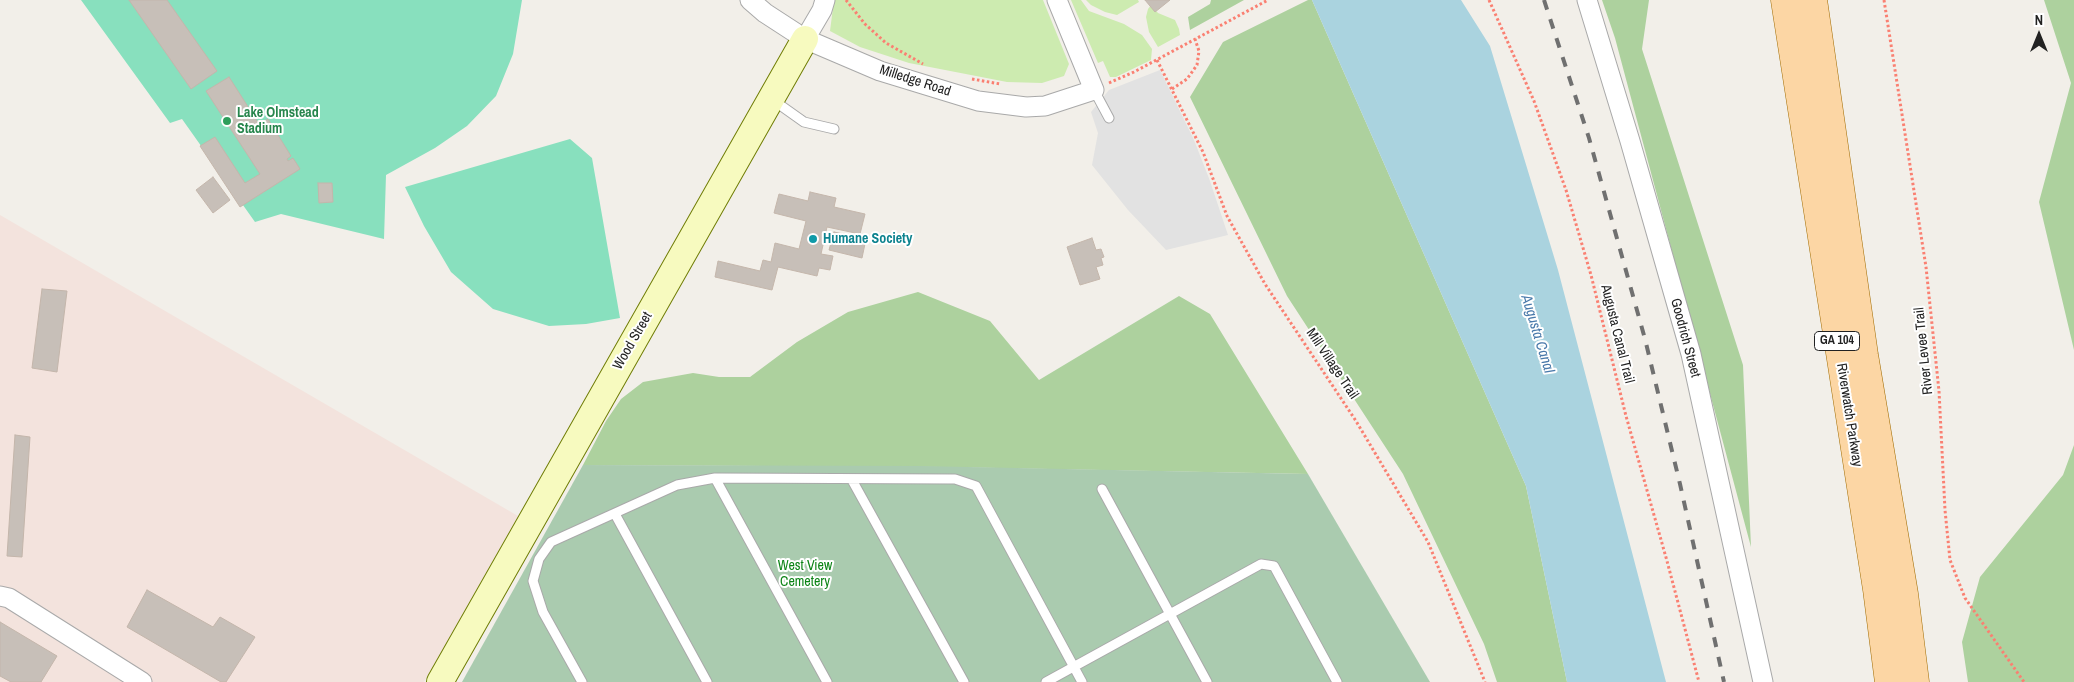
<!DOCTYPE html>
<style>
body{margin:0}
#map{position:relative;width:2074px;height:682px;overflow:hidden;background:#f2efe9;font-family:"Archivo Narrow",sans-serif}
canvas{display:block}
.north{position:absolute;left:2014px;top:10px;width:50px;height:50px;-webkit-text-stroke:4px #fff;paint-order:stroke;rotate:0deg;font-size:14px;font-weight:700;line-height:20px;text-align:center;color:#222}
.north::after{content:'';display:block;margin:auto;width:18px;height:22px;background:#222;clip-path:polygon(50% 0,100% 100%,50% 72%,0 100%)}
</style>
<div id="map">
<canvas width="2074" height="682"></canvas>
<div class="north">N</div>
</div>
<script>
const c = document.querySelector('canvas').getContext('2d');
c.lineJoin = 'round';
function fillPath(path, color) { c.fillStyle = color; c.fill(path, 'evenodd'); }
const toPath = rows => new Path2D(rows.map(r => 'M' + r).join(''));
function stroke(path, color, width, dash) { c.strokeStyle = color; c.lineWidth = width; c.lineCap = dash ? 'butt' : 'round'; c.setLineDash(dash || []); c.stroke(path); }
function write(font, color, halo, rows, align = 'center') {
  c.font = font + ' "Archivo Narrow",sans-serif'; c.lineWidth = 4; c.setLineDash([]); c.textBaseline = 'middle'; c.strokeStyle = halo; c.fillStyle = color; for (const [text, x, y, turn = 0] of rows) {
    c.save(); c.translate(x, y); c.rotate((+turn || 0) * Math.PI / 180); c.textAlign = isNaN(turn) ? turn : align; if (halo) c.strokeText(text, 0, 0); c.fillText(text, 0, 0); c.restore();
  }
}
fillPath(toPath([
 [0,215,518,516,424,682,0,682]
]), '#f3e3dd');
fillPath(toPath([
 [834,0,1043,0,1069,64,1064,76,1042,83,1007,82,909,63,860,47,830,31],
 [1071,0,1081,0,1089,11,1124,24,1142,35,1152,49,1151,60,1116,77,1110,77,1103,61,1098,63],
 [1086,0,1138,0,1139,2,1117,15,1105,12,1091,5],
 [1151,5,1158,13,1175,20,1179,29,1180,35,1158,47,1149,32,1146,17,1148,9]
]), '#cdebb0');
fillPath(toPath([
 [1211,0,1244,0,1190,30,1188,17,1210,4],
 [1308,0,1312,0,1526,486,1567,682,1497,682,1484,644,1403,474,1287,296,1190,97,1223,42],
 [1602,0,1649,0,1642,49,1743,365,1751,547,1615,38],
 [2044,0,2074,0,2074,350,2039,202,2071,83],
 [918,292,990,321,1039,380,1179,296,1210,314,1308,474,945,467,583,465,606,421,621,399,643,382,693,373,719,377,750,377,797,342,848,312],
 [2074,445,2074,682,1968,682,1962,642,1980,577,2063,475]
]), '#add19e');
fillPath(toPath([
 [583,465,920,466,1308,474,1430,682,462,682]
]), '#aacbaf');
fillPath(toPath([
 [81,0,522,0,513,54,496,96,467,126,435,148,386,175,384,239,281,214,255,222,182,119,170,123],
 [570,139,592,158,620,318,586,324,549,326,493,309,451,272,424,226,405,187]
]), '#88e0be');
fillPath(toPath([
 [1160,70,1194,140,1210,181,1228,235,1166,250,1128,210,1092,165,1098,133,1091,112,1109,90]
]), '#e2e2e2');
fillPath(toPath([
 [1312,0,1461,0,1490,46,1558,270,1666,682,1567,682,1526,486]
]), '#aad3df');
const building = toPath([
 [129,0,167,0,217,71,191,89,129,0],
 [1145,0,1170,0,1155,12,1145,0],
 [229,77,259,124,268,119,291,156,287,159,288,161,293,158,300,169,240,207,200,146,215,137,245,183,260,174,206,91,229,77],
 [213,177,230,200,213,213,196,190,213,177],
 [318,183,332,183,333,202,319,203,318,183],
 [810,192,836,198,834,207,865,214,860,234,827,227,821,254,833,256,830,270,819,268,817,276,778,267,772,290,715,277,718,261,760,271,763,260,771,262,775,243,799,249,806,221,774,213,779,194,808,201,810,192],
 [834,232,866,239,862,258,829,250,834,232],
 [1092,238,1096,250,1101,249,1104,257,1101,258,1103,265,1096,267,1100,279,1080,285,1067,247,1092,238],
 [42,289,67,291,57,372,32,368,42,289],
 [15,435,30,437,22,557,7,556,15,435],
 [147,590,213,627,220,617,255,637,226,682,221,682,127,627,147,590],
 [0,622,57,656,41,682,11,682,0,676,0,622]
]);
fillPath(building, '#c7bfb8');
stroke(building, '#c4b6ab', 1);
const lane = toPath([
 [1094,90,1109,118],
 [773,100,804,122,834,129],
 [715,478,827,682],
 [852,480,964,682],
 [1102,489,1207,682],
 [615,514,707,682],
 [582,682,543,612,533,581,539,559,551,542,677,485,715,478,955,479,976,486,1082,682],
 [1046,682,1261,564,1274,566,1337,682]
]);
const street = toPath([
 [750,0,765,13,805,39,880,71,978,101,1026,107,1045,106,1094,90,1057,0],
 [1587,0,1630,141,1691,354,1763,682],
 [805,39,822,10,825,0],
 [0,596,9,598,142,682]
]);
const secondary = toPath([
 [440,682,805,39]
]);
const primary = toPath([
 [1785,0,1877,589,1889,682],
 [1813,0,1864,355,1904,594,1915,682]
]);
stroke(lane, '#a9a9a9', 11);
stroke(street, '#a9a9a9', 21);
stroke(secondary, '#707d05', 28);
stroke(primary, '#a06b00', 29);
stroke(toPath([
 [846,0,865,24,886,43,923,64],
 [1489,0,1534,101,1566,190,1591,275,1626,416,1667,561,1699,682],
 [1884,0,1926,267,1939,391,1945,510,1950,560,1965,598,2024,682],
 [1157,60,1203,152,1227,216,1265,284,1356,421,1428,542,1485,682],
 [972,79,1000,84],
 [1109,83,1134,72,1268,0],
 [1172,89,1187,79,1197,65,1199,51,1195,39]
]), '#fa8072', 3, [2.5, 2.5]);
stroke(lane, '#fff', 9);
stroke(street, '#fff', 19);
stroke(secondary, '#f7fabf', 26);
stroke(primary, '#fcd6a4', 28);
stroke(toPath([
 [1544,0,1589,138,1645,339,1680,484,1724,682]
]), '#707070', 4, [10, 10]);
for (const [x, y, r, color] of [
 [227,121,5,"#2e9e5b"],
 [813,239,5,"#0f9aa8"]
]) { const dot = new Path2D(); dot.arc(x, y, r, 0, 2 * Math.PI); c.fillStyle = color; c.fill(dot); stroke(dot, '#fff', 2); }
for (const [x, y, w] of [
 [1837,341,45]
]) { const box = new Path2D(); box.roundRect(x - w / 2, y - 9.5, w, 19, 4); c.fillStyle = '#fff'; c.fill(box); stroke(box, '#222', 1); }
write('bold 12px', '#222', null, [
 ["GA 104",1837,341]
]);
write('14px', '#222', '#fff', [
 ["Milledge Road",915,81,18],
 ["Augusta Canal Trail",1617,334,76],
 ["Goodrich Street",1685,338,75],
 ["Wood Street",633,341,-60],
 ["River Levee Trail",1924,351,-96],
 ["Mill Village Trail",1332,364,56],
 ["Riverwatch Parkway",1849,415,81]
]);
write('bold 14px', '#27864d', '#fff', [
 ["Lake Olmstead",237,113],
 ["Stadium",237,129]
], 'left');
write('bold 14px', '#0d838f', '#fff', [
 ["Humane Society",823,239]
], 'left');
write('14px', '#0c8416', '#fff', [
 ["West View",805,566],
 ["Cemetery",805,582]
]);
write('italic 15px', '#4a7aab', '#fff', [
 ["Augusta Canal",1537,334,73]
]);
</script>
